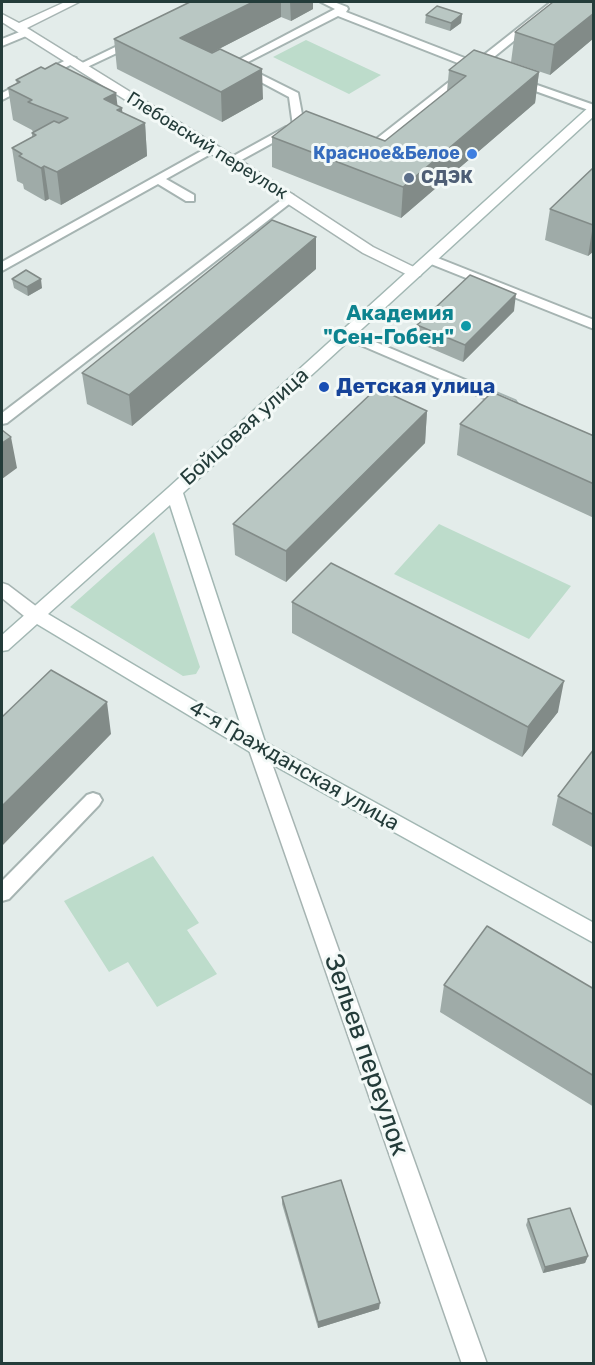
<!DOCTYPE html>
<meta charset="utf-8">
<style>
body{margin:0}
#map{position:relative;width:595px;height:1365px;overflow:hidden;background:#e3ecea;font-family:Rubik,sans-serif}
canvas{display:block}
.frame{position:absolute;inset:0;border:3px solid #243c3a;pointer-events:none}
</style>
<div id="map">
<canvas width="595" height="1365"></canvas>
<div class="frame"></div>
</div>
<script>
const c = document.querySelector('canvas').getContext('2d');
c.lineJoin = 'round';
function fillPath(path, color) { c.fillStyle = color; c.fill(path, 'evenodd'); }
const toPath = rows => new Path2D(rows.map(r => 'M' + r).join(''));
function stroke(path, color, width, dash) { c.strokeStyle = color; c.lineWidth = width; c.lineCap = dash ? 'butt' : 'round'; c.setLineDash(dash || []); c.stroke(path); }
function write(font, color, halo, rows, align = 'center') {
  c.font = font + ' Rubik,sans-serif'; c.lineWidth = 6; c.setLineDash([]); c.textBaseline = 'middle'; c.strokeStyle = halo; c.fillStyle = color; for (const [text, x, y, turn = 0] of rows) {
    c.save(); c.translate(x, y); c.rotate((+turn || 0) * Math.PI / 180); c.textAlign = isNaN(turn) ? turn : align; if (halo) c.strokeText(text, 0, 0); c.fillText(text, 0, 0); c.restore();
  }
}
fillPath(toPath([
 [306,40,381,75,349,94,273,57],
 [439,524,571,586,529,639,394,574],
 [154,532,200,667,196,674,183,676,70,607],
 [153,856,199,923,187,930,217,974,157,1007,128,962,109,972,64,901]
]), '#bddccb');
const lane = toPath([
 [321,2,334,2,347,7,348,9,346,12,475,62,551,2,562,2,484,65,486,68,485,70,477,70,368,155,358,150,366,147,468,67,338,16,242,65,298,93,304,125,302,127,295,128,294,131,236,163,228,163,228,159,286,127,293,126,289,97,229,65,335,9,321,2],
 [27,29,32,32,31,34,2,46,2,39,27,29],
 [134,38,139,41,138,43,85,68,81,69,76,66,134,38],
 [72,57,76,58,76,62,2,100,2,93,72,57],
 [517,78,594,105,594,112,513,83,511,81,517,78],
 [212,145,218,149,216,151,166,179,194,195,194,201,186,201,158,184,2,271,2,262,212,145],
 [289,194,293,195,293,201,7,423,2,424,2,413,289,194],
 [430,255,594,320,594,329,426,262,424,259,426,256,430,255],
 [347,330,515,401,517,404,510,409,505,407,342,337,340,334,347,330],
 [93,793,99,795,102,800,99,805,9,899,2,901,2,881,87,795,93,793]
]);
const street = toPath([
 [65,2,79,2,27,28,237,158,373,247,420,270,422,273,420,276,410,276,363,253,227,164,2,22,2,14,19,23,65,2],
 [2,583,8,585,41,610,44,615,41,620,35,621,29,620,2,598,2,583],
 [257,740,264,742,266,747,487,1364,462,1364,248,747,250,742,257,740]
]);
const secondary = toPath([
 [594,105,594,116,183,493,265,742,594,923,594,943,250,752,37,624,8,650,2,651,2,635,168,488,590,106,594,105],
 [170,505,242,729,48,614,170,505]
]);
stroke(lane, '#a6b4b2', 4);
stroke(street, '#a6b4b2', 3);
stroke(secondary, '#a2b7b3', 3);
fillPath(lane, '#fff');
fillPath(street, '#fff');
fillPath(secondary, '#fff');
fillPath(toPath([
 [190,2,313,2,313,9,291,21,281,17,211,53,263,99,222,122,117,69,114,39],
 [594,2,594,38,550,75,511,62,515,32],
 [462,14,461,23,450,31,425,23,426,15],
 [449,70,539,72,535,103,401,218,272,167,272,137,385,141,447,91],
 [16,80,117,105,122,112,145,123,147,156,61,205,49,199,45,201,24,189,23,184,17,181,12,148,32,137,32,133,33,132,32,130,13,120,8,88,17,84],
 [594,167,594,251,588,256,545,240,550,209],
 [316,269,132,426,87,404,82,373],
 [12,279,42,288,28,296,14,288],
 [514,311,463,362,416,342,417,325],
 [427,411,425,443,286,582,235,555,233,524],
 [460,424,594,436,594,518,457,455],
 [292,602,558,712,522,757,292,633],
 [594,749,594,848,552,825,558,796],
 [444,985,594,989,594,1107,440,1012],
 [282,1197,379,1309,318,1328,282,1204],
 [528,1219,588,1256,585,1263,543,1273,526,1225]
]), '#9faba8');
fillPath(toPath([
 [253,2,281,2,281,17,182,68,180,38],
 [290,2,313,2,313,9,291,21],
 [594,13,594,38,550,75,554,45],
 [462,14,461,23,450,31,451,23],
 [262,69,263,99,222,122,221,92],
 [539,72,535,103,401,218,403,187],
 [116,93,118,110,122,108,124,135,145,123,147,156,61,205,57,172,104,99],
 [44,166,49,199,45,201,41,168],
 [593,225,594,251,588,256],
 [316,237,316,269,132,426,129,395],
 [41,279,42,288,28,296,27,287],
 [516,294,514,311,463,362,465,345],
 [427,411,425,443,286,582,286,551],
 [11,437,17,468,2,479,2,443],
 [564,681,558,712,522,757,528,727],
 [107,702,111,734,2,846,2,806],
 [588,1256,585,1263,543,1273,545,1267],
 [380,1303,379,1309,318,1328,318,1322]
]), '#828b88');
const building = toPath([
 [190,2,253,2,180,38,212,53,220,49,262,69,221,92,114,39,190,2],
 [553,2,594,2,594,13,554,45,515,32,553,2],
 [437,6,462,14,451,23,426,15,437,6],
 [474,50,539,72,403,187,272,137,306,111,385,141,466,76,449,70,474,50],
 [56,63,116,93,104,99,122,108,117,110,145,123,57,172,44,166,41,168,19,156,22,154,12,148,36,135,32,133,54,121,59,123,68,118,28,102,32,100,8,88,20,82,16,80,41,67,45,69,56,63],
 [594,167,593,225,550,209,594,167],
 [272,220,316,237,129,395,82,373,272,220],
 [26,270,41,279,27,287,12,279,26,270],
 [470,275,516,294,465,345,417,325,470,275],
 [377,388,427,411,286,551,233,524,377,388],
 [492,392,594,436,594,484,460,424,492,392],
 [2,430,11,437,2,443,2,430],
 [331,563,564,681,528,727,292,602,331,563],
 [51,670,107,702,2,806,2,717,51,670],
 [594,749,594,815,558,796,594,749],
 [487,926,594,989,594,1076,444,985,487,926],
 [341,1180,380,1303,318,1322,282,1197,341,1180],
 [570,1208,588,1256,545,1267,528,1219,570,1208]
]);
fillPath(building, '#b9c7c3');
stroke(building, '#828b88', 1.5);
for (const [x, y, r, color] of [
 [472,154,6,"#3f7fe0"],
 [409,178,6,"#5c6f8a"],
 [466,326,6,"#0f9aa8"],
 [324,387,6,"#1a4fb4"]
]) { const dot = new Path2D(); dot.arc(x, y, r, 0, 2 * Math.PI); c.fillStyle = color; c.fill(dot); stroke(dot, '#f3f9f7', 2); }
write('18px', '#243c3a', '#f3f9f7', [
 ["Глебовский переулок",207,146,32]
]);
write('bold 18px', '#366cbe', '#f3f9f7', [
 ["Красное&Белое",460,154]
], 'right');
write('bold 18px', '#4e5e75', '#f3f9f7', [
 ["СДЭК",421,178]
], 'left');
write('bold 21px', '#0d838f', '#f3f9f7', [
 ["Академия",454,314],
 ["\"Сен-Гобен\"",454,338]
], 'right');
write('bold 21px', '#164399', '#f3f9f7', [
 ["Детская улица",336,387]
], 'left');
write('21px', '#243c3a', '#f3f9f7', [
 ["Бойцовая улица",245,427,-42],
 ["4-я Гражданская улица",294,766,30]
]);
write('26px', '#243c3a', '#f3f9f7', [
 ["Зельев переулок",366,1055,71]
]);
</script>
